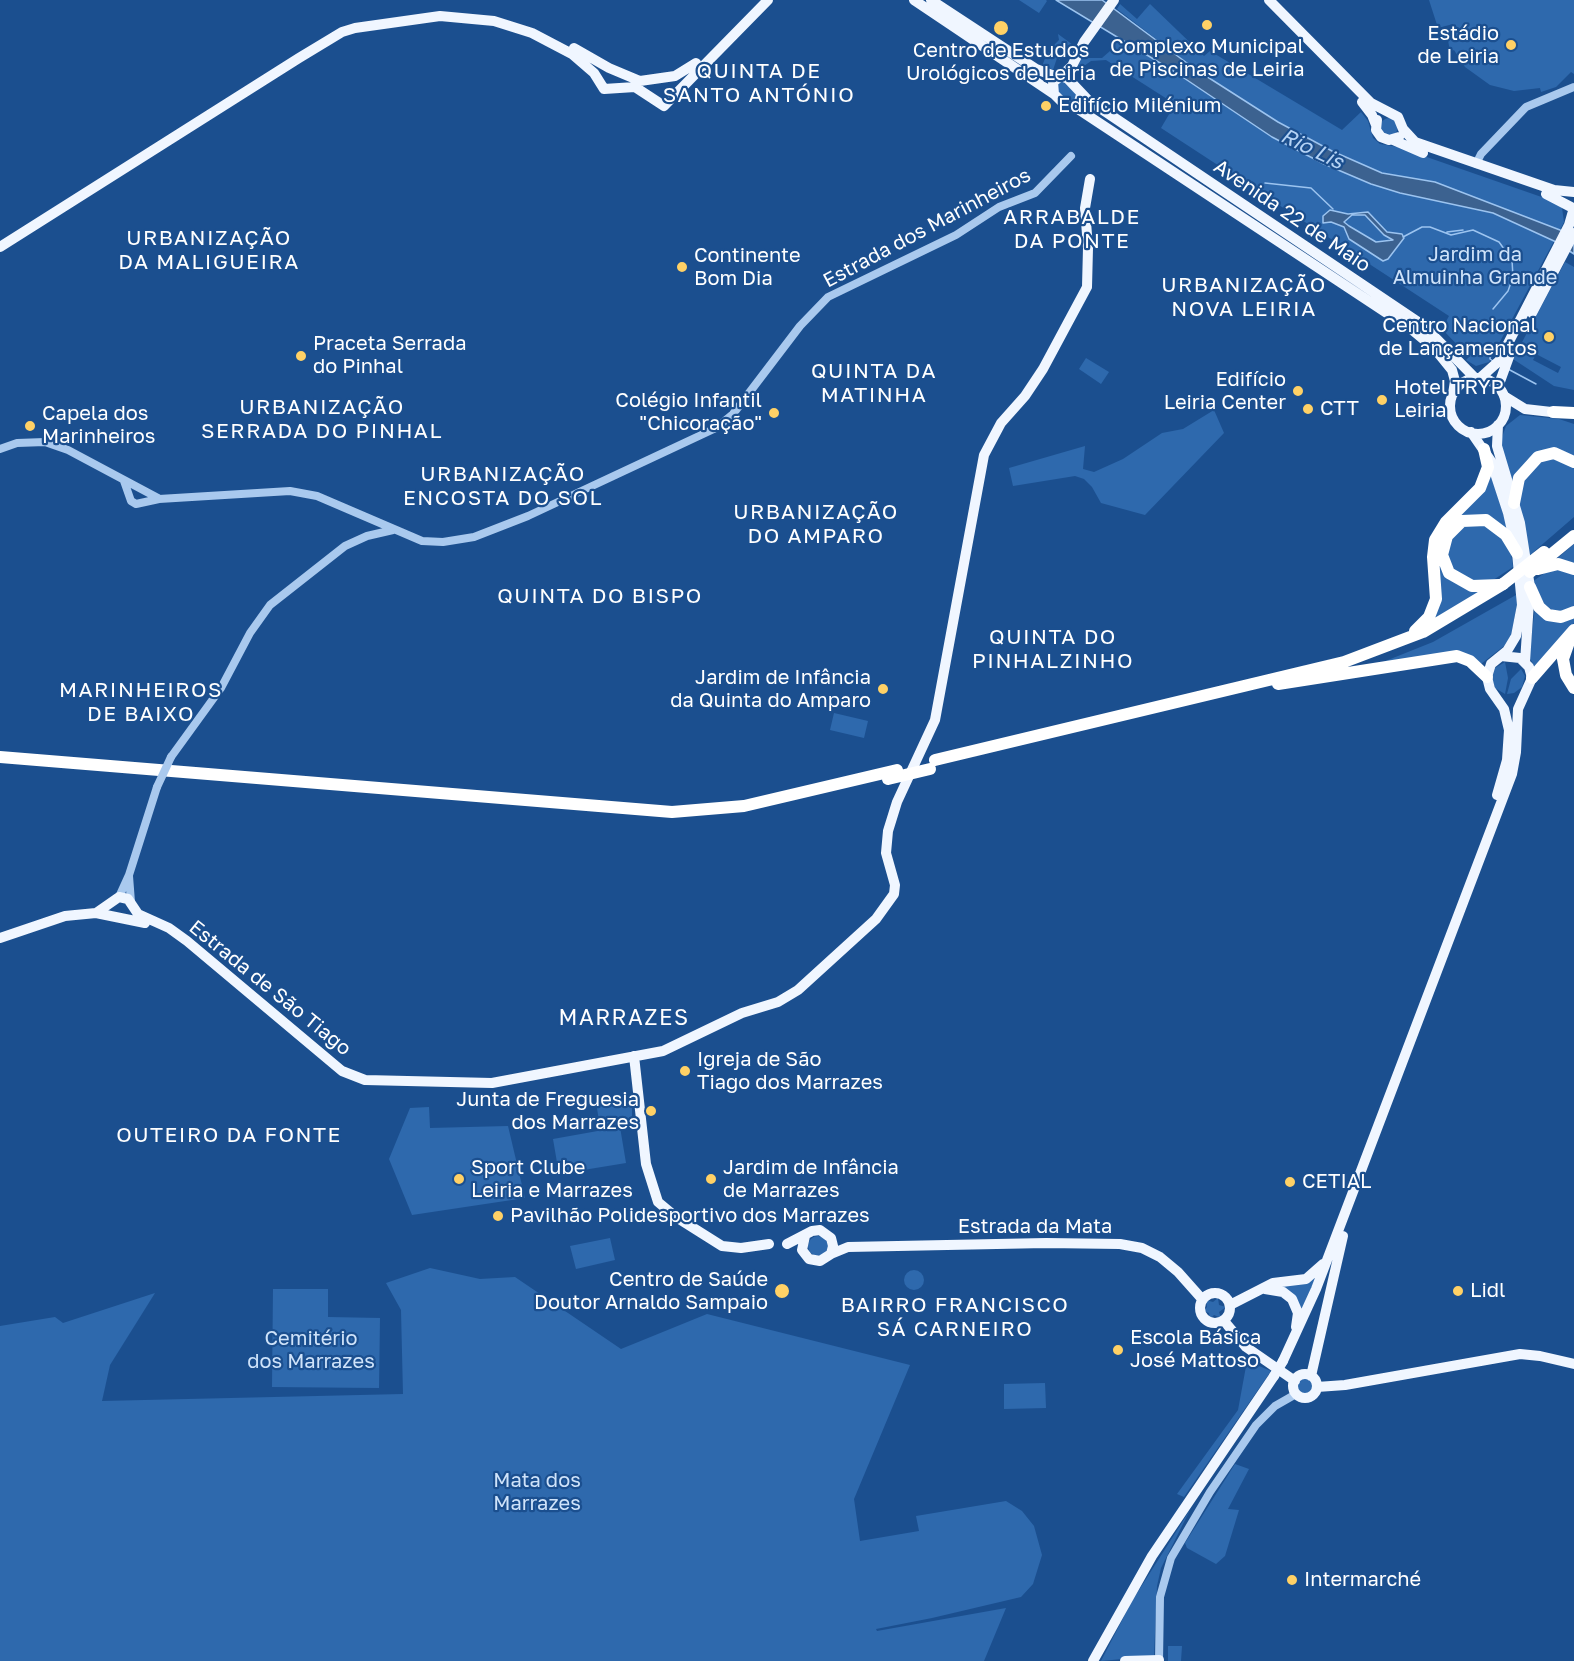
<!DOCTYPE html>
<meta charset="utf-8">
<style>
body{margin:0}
canvas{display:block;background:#1b4f8f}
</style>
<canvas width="1574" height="1661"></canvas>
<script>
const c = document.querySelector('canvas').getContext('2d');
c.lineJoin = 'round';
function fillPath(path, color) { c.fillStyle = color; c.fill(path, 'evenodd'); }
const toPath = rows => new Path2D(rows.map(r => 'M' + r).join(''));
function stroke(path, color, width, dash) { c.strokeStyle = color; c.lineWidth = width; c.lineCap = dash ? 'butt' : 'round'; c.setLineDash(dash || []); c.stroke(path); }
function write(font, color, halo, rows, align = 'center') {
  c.font = font + ' "Golos Text",sans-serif'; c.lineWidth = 4.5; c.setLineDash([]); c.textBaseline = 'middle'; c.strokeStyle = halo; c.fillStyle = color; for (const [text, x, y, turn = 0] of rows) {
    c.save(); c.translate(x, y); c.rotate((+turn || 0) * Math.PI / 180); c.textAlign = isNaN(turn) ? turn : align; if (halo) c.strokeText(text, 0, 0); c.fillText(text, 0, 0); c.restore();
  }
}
fillPath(toPath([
 [1019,0,1046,0,1047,1,1039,13],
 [1429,0,1574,0,1574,74,1571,72,1556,87,1541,92,1540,88,1514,91,1490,85,1465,67,1454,50,1450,52,1448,40,1455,35,1453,24,1438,28],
 [1120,4,1137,19,1150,4,1204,56,1210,51,1342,130,1361,112,1368,121,1373,138,1380,144,1398,147,1553,201,1562,208,1564,222,1560,230,1435,182,1382,173,1332,151,1278,122,1195,69,1117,9],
 [1058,34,1073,45,1065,57,1061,48,1059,50,1053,46,1059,40],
 [1116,38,1175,72,1272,137,1324,164,1371,184,1400,193,1493,213,1554,241,1489,362,1476,366,1466,360,1469,357,1442,329,1449,316,1161,128,1175,104,1106,60,1091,61,1077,71,1082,54,1089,58,1102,58,1110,51],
 [1053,48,1059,53,1060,60,1057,58,1053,70,1043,64,1046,55],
 [1061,80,1077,94,1073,104,1061,98,1055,85],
 '1380 127a9 9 0 1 1 18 0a9 9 0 1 1-18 0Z',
 [1565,262,1574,267,1574,390,1554,386,1513,359],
 [1536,354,1561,367,1558,373,1533,360],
 [1086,358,1109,372,1101,384,1079,369],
 [1214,410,1224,433,1145,515,1101,503,1092,487,1084,479,1075,476,1013,486,1009,468,1085,446,1083,469,1094,472,1123,459,1162,433,1183,429],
 [1520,415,1559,419,1574,424,1574,458,1528,459,1518,472,1513,486,1500,443,1506,426],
 [1550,458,1574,467,1574,517,1530,555,1519,508,1521,483,1528,469],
 [1490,472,1509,533,1499,523,1457,521,1440,560,1483,590,1431,622,1436,550],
 [1472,521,1500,532,1511,553,1513,567,1487,584,1461,578,1447,561,1450,537],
 [1574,544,1574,566,1553,562],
 [1559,568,1574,574,1574,607,1567,612,1545,609,1532,582,1546,572],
 [1516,595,1517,604,1511,636,1504,646,1481,664,1473,657,1383,662,1433,642],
 [1535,607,1574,616,1574,623,1535,667,1529,657],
 [1505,662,1508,678,1505,694,1495,688,1492,678,1495,668],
 [1521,669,1525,676,1522,687,1514,693,1507,694,1511,679],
 [834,713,868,721,864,738,830,730],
 [624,1096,632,1096,632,1122,600,1127,596,1102],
 [429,1107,430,1128,508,1126,525,1198,412,1215,389,1159,410,1108],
 [620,1127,626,1163,559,1174,553,1139],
 '808 1246a10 10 0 1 1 20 0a10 10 0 1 1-20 0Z',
 [610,1238,615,1260,576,1269,570,1246],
 [430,1268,480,1279,515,1277,621,1349,707,1314,910,1365,854,1499,860,1541,919,1531,916,1516,1006,1501,1022,1511,1034,1526,1042,1555,1033,1584,1021,1597,932,1618,876,1629,877,1631,1006,1608,984,1661,0,1661,0,1326,55,1317,63,1323,155,1293,110,1365,102,1401,403,1394,401,1310,386,1283],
 '904 1280a10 10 0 1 1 20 0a10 10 0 1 1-20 0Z',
 [1315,1278,1302,1313,1276,1286],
 [273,1289,328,1289,328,1317,380,1318,379,1388,272,1387],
 [1218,1298,1219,1305,1226,1307,1219,1312,1221,1318,1214,1315,1210,1319,1209,1313,1203,1311,1207,1307,1206,1300,1213,1302],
 [1247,1361,1271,1371,1184,1497,1177,1494,1238,1410],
 '1297 1386a8 8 0 1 1 16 0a8 8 0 1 1-16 0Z',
 [1045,1383,1046,1408,1004,1409,1004,1384],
 [1235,1464,1249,1469,1228,1509,1239,1510,1225,1556,1216,1564,1187,1548,1185,1543],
 [1190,1510,1161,1568,1157,1586,1154,1656,1101,1661,1132,1601],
 [1168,1646,1182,1646,1181,1661,1168,1661]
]), '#2e69ad');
const water = toPath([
 [1056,0,1102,0,1195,69,1278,122,1332,151,1382,173,1435,182,1560,230,1574,237,1574,254,1554,241,1493,213,1400,193,1371,184,1324,164,1272,137,1175,72,1056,0],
 [1330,210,1348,214,1368,212,1387,232,1402,234,1404,238,1388,259,1383,261,1349,239,1344,227,1331,222,1323,223,1323,216,1330,210],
 [1352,215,1365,215,1384,235,1393,240,1376,242,1349,226,1344,222,1352,215]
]);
fillPath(water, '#3c6290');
stroke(water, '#9cc4f0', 1.5);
stroke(toPath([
 [1265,183,1311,188,1333,209],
 [1447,232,1463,230],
 [1403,237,1422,227,1430,227,1451,235,1473,230,1499,242,1512,260,1513,277,1508,291,1493,309],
 [1490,352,1490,359,1493,361],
 [1508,369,1536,384]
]), '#9cc4f0', 1.5);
stroke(toPath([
 [1476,164,1481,154,1526,107,1574,87],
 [0,449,17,443,45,442,68,450,158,498],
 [124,481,131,501,136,504,159,499,290,491,317,496,422,541,443,542,474,537,528,516,716,428,733,414,800,326,828,297,956,235,999,207,1035,193,1071,156],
 [171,757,221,688,250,633,270,605,345,546,367,536,393,530],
 [129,876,131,902],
 [119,897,129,875,157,787],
 [1159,1661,1160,1597,1171,1558,1210,1492,1256,1425,1275,1406,1296,1394]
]), '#a9c9ee', 8);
stroke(toPath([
 [914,0,1054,94],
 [931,0,1036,69,1057,77],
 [1269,0,1371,103,1398,117,1403,129,1415,142,1554,190,1574,192],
 [574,48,609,68,640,81,675,76,696,63],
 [1061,76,1072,66,1084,42,1114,0],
 [1081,95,1078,105,1067,107,1054,94,1053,82,1061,76,1068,79,1088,100,1424,326,1475,378],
 [1362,102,1372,115,1376,125],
 [1075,107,1411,329,1435,349,1452,370,1455,381,1453,394],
 [1377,120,1376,130,1381,137,1389,140,1399,137],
 [1393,140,1423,153],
 [1546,194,1571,207],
 [0,247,299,58,342,32,355,28,440,16,494,21,532,33,572,54,594,73,604,89,635,87,664,106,768,0],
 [1532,313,1574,233],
 [1480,378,1499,361,1569,225,1573,211],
 '1450 406a28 28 0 1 1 56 0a28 28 0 1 1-56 0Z',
 [1498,387,1510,354],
 [1504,396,1525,409,1560,413],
 [1498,425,1497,446,1520,523,1530,587,1525,662],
 [1471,432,1491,461,1508,513,1517,553,1522,605,1516,636,1507,651,1491,664,1487,677,1490,689,1504,709,1509,730,1507,760,1497,795],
 [96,913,119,897,128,899,138,914,169,928,187,941,342,1071,365,1080,492,1083,663,1051,742,1013,778,1002,798,990,876,919,894,894,895,885,886,853,888,831,897,802,935,720,984,455,1001,423,1025,396,1043,369,1087,287,1088,248,1085,208,1090,179],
 [0,938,65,916,96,913,145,923],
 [634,1056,646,1164,658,1202,676,1217,722,1246,741,1248,769,1244],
 [787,1244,812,1231,820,1230,831,1238,833,1246,831,1254,820,1261,809,1259,802,1250,805,1236],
 [831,1254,848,1247,1046,1243,1120,1244,1142,1248,1160,1257,1178,1272,1202,1299],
 [1265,1289,1283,1292,1292,1299,1298,1313,1296,1327],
 '1200 1308a15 15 0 1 1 30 0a15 15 0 1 1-30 0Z',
 [1230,1305,1273,1283,1306,1279,1323,1264],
 [1224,1321,1246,1347,1295,1381],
 [1283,1361,1316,1289,1512,774,1516,752,1518,709,1532,678,1529,667,1520,658,1501,656],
 '1293 1386a12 12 0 1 1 24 0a12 12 0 1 1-24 0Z',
 [1311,1376,1343,1236],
 [1317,1387,1345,1385,1520,1354,1540,1356,1574,1364],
 [1093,1661,1152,1556,1274,1376],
 [1125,1661,1159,1660]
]), '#f0f6ff', 10);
stroke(toPath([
 [1553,412,1574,413],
 [1514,503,1519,478,1538,457,1554,453,1574,462],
 [1538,569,1558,564,1574,569],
 [1530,572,1574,536],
 [1499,585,1472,586,1449,573,1442,555,1447,536,1462,521,1486,520,1506,535,1517,553],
 [1530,587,1539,607,1548,615,1561,617,1574,612],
 [1415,631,1429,617,1436,599,1433,557,1435,540,1446,522,1480,488,1488,467,1484,449],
 [1570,639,1563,659,1566,675,1574,688],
 [1532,678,1574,630],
 [1278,684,1457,656,1470,661,1487,677],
 [0,757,672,812,744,806,897,770],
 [935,760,1344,662,1423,632,1503,584]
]), '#fff', 12);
stroke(toPath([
 [157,787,171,757]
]), '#a9c9ee', 8);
stroke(toPath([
 [1274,1376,1283,1361]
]), '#f0f6ff', 10);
stroke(toPath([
 [1503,584,1544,552],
 [888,779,930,769]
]), '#fff', 12);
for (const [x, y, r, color] of [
 [1207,25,6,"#ffd166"],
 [1001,28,8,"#ffd166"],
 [1511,45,6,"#ffd166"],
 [1046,106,6,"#ffd166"],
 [682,267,6,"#ffd166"],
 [1549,337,6,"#ffd166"],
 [301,356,6,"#ffd166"],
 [1298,391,6,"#ffd166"],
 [1382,400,6,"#ffd166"],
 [1308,409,6,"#ffd166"],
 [774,413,6,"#ffd166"],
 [30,426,6,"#ffd166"],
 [883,689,6,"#ffd166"],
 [685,1071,6,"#ffd166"],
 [651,1111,6,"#ffd166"],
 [459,1179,6,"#ffd166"],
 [711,1179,6,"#ffd166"],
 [1290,1182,6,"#ffd166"],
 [498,1216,6,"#ffd166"],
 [782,1291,8,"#ffd166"],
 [1458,1291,6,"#ffd166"],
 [1118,1350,6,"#ffd166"],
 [1292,1580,6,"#ffd166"]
]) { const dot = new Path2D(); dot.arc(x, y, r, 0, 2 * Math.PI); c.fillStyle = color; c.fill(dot); stroke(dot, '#1b4f8f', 2); }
write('20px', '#fff', '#1b4f8f', [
 ["Estádio",1499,34,"right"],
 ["de Leiria",1499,57,"right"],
 ["Complexo Municipal",1207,47,"center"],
 ["de Piscinas de Leiria",1207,70,"center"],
 ["Centro de Estudos",1001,51,"center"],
 ["Urológicos de Leiria",1001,74,"center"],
 ["Edifício Milénium",1058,106],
 ["Continente",694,256],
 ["Bom Dia",694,279],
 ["Centro Nacional",1537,326,"right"],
 ["de Lançamentos",1537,349,"right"],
 ["Praceta Serrada",313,344],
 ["do Pinhal",313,367],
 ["Edifício",1286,380,"right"],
 ["Leiria Center",1286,403,"right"],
 ["Hotel TRYP",1394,388],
 ["Leiria",1394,411],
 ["Colégio Infantil",762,401,"right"],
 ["\"Chicoração\"",762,424,"right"],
 ["CTT",1320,409],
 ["Capela dos",42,414],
 ["Marinheiros",42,437],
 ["Jardim de Infância",871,678,"right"],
 ["da Quinta do Amparo",871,701,"right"],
 ["Igreja de São",697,1060],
 ["Tiago dos Marrazes",697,1083],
 ["Junta de Freguesia",639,1100,"right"],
 ["dos Marrazes",639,1123,"right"],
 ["Sport Clube",471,1168],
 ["Leiria e Marrazes",471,1191],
 ["Jardim de Infância",723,1168],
 ["de Marrazes",723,1191],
 ["CETIAL",1302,1182],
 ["Pavilhão Polidesportivo dos Marrazes",510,1216],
 ["Centro de Saúde",768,1280,"right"],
 ["Doutor Arnaldo Sampaio",768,1303,"right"],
 ["Lidl",1470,1291],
 ["Escola Básica",1130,1338],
 ["José Mattoso",1130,1361],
 ["Intermarché",1304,1580]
], 'left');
write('20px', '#fff', '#1b4f8f', [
 ["Avenida 22 de Maio",1292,216,34],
 ["Estrada dos Marinheiros",927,228,-28],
 ["Estrada de São Tiago",270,988,39],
 ["Estrada da Mata",1035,1227]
]);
write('20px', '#cfe3fa', '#1b4f8f', [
 ["Jardim da",1475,255],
 ["Almuinha Grande",1475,278],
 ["Cemitério",311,1339],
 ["dos Marrazes",311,1362],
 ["Mata dos",537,1481],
 ["Marrazes",537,1504]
]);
c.letterSpacing = '1.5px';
write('21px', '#fff', '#1b4f8f', [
 ["QUINTA DE",759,71],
 ["SANTO ANTÓNIO",759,95],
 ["ARRABALDE",1072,217],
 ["DA PONTE",1072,241],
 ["URBANIZAÇÃO",209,238],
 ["DA MALIGUEIRA",209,262],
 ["URBANIZAÇÃO",1244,285],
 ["NOVA LEIRIA",1244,309],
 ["QUINTA DA",874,371],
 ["MATINHA",874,395],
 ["URBANIZAÇÃO",322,407],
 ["SERRADA DO PINHAL",322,431],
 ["URBANIZAÇÃO",503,474],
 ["ENCOSTA DO SOL",503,498],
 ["URBANIZAÇÃO",816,512],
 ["DO AMPARO",816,536],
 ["QUINTA DO BISPO",600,596],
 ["QUINTA DO",1053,637],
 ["PINHALZINHO",1053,661],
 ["MARINHEIROS",141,690],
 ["DE BAIXO",141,714],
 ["OUTEIRO DA FONTE",229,1135],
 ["BAIRRO FRANCISCO",955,1305],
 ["SÁ CARNEIRO",955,1329]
]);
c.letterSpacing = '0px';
write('italic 21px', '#b5d3f5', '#1b4f8f', [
 ["Rio Lis",1312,149,26]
]);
c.letterSpacing = '1.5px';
write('22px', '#fff', '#1b4f8f', [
 ["MARRAZES",624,1018]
]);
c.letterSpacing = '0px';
</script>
